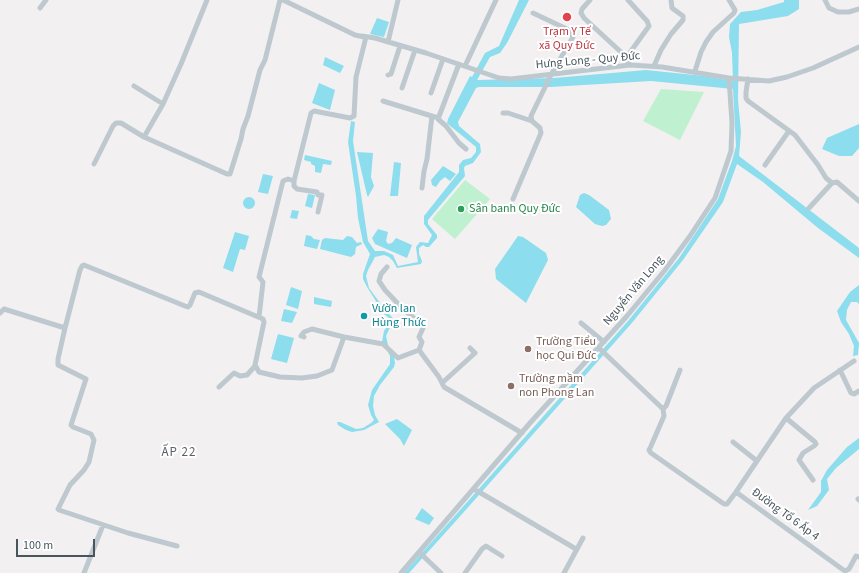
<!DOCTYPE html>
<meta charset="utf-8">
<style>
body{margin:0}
#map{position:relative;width:859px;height:573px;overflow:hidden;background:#f3f0f1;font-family:"Source Sans 3",sans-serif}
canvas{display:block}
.scale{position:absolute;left:16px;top:539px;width:79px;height:18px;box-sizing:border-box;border:2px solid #48555e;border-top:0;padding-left:5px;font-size:12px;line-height:14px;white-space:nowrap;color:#48555e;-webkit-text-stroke:3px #fff;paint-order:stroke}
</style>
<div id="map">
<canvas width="859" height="573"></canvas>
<div class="scale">100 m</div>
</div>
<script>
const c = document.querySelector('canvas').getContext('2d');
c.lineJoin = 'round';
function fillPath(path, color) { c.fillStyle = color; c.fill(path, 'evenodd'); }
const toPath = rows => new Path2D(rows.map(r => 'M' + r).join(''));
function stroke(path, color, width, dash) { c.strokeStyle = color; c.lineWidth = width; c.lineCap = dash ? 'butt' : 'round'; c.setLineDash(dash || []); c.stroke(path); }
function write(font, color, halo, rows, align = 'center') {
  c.font = font + ' "Source Sans 3",sans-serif'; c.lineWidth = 4; c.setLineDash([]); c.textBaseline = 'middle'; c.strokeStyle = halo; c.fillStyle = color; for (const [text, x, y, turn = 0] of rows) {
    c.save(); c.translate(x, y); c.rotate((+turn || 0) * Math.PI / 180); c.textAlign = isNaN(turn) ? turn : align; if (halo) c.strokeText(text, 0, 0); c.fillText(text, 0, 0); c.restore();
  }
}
fillPath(toPath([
 [661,89,704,92,680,140,643,121],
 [465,180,490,199,455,239,432,219]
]), '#bff0d0');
fillPath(toPath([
 [519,0,529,0,507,43,500,53,490,57,477,80,554,78,646,70,704,76,733,81,732,53,729,37,730,24,741,12,757,10,784,2,784,0,799,0,799,9,788,16,739,24,738,100,741,132,739,156,859,248,859,258,818,228,763,182,737,164,723,202,683,260,631,324,455,522,409,573,404,573,628,321,679,258,718,199,732,161,736,146,733,89,651,81,550,87,479,87,476,88,458,122,459,126,480,144,481,152,473,163,465,166,464,168,465,176,428,220,428,224,437,235,437,238,429,247,426,247,423,245,419,248,419,254,422,261,421,264,397,268,393,261,389,257,384,255,375,257,368,270,366,276,369,288,386,311,392,317,393,321,386,336,388,345,394,356,395,363,394,367,380,385,374,396,373,406,375,415,379,422,364,430,352,432,346,430,338,425,337,422,340,422,356,429,363,428,371,423,374,420,371,415,368,405,372,390,390,364,390,356,386,348,382,342,384,331,390,322,389,318,384,314,367,287,363,279,363,274,370,254,363,242,358,218,356,196,348,142,351,121,355,122,353,141,368,241,375,251,384,251,393,255,398,266,418,262,416,247,420,242,428,243,432,235,424,224,424,216,459,172,459,165,463,160,471,158,476,152,476,147,449,125,447,123,448,119,470,76,472,77,485,53,499,46],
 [377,18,389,22,384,37,370,34],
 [325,57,344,66,340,73,323,65],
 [319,83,335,90,330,110,312,103],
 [859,124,859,148,852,156,839,156,822,149,827,138],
 [357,152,373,153,371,177,374,186,368,197,367,195],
 [305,155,332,161,331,165,323,164,321,173,315,172,315,166,311,164,311,162,304,160],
 [394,162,401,163,398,196,390,196],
 [443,166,456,174,450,181,445,177,440,181,436,187,432,185,431,180],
 [263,174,273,176,268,194,258,192],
 [584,193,589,195,609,210,611,219,606,225,602,226,595,224,576,207,580,195],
 [308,194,315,195,312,208,305,206],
 '243 203a6 6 0 1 1 12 0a6 6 0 1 1-12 0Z',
 [292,210,299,211,297,219,290,218],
 [378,229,388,232,386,241,388,244,392,243,396,238,412,245,407,258,375,244,372,238],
 [235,232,249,236,245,250,240,249,233,272,223,268],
 [306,235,311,236,314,239,320,240,317,249,304,246],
 [347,236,352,237,357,243,361,242,362,244,356,247,355,254,351,257,320,249,322,240,325,238,343,240],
 [518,236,523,237,546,253,548,260,526,303,496,279,495,269],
 [859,285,859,304,857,302,851,302,847,310,846,320,859,343,858,355,853,356,854,346,849,334,841,322,837,311,850,292],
 [291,287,302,291,298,309,286,305],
 [314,297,332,301,331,307,314,304],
 [284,309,297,312,292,323,281,321],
 [278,334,294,338,287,363,271,359],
 [397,419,412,430,404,446,400,439,385,424],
 [859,438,859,449,836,468,827,479,829,490,817,506,808,510,821,492,821,481,827,470,847,447],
 [422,508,434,518,429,525,415,519]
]), '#8cdded');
stroke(toPath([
 [283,0,355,35,364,37],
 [590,0,582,9,581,13,584,18,622,53,630,65],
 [825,0,829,8,838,12,849,12,859,9],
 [40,8,46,0],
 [362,36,375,38,426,53,499,78,511,79,630,65,662,67,729,78,769,81,787,77,813,68,859,47],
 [388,42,398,0],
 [626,58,649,26,647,21,628,0],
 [459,64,438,119,446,126,459,143,466,149],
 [465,66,496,0],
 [654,66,661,50,671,34,683,20,683,16,672,8,671,0],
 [695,71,701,52,706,42,713,32,734,13,735,10,729,0],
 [388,75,391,74,400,46],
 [748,79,746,92,746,98,748,101,795,135,818,165,826,178,832,183,837,182,859,201],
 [134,86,163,104],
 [402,88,415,50],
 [431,93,443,59],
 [383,101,435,117],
 [503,113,508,113,532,121],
 [144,137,227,174,230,174,241,139,243,129,248,116,260,70,265,60,280,0],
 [94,164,113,126,116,123,121,123,144,137,163,104,181,64,207,0],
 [765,165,789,131],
 [294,181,294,186,297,189,317,192,318,195,322,195,318,212],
 [422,188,424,171,427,159,432,116],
 [513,199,541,133,540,128,532,121,531,116,552,73,573,37,569,30,533,13],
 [809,208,832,183],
 [387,267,381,274,379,281,385,290,402,308,422,325,423,328,419,337,422,342,419,350],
 [0,313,4,309,65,328,58,359,58,365,86,379,71,425,73,427,91,434,94,440,89,462,84,470,70,485,58,509,59,510,128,533,177,546],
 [259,317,263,282,259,277,283,181,288,179,294,181,311,113,314,111,350,118,354,116,356,77,366,37],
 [581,323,604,342],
 [65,328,80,270,82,266,84,265,185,306,188,307,190,305,195,293,199,292,263,319,264,322,255,365,259,372,280,377,302,378,317,376,332,370,344,337],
 [304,337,301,336,304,332,312,329,344,337,383,344,398,358,419,350,439,377,444,387,522,433],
 [599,348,663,409,664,416,651,446,649,450,651,453,724,504,727,504,736,492,786,418,814,388,854,361],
 [840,370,851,393,854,394,859,391],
 [442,383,475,353,470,348],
 [219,387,234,373,240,376,247,375,255,366],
 [663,409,666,406,680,370],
 [786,418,815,442,816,444,814,446,803,453,799,460,813,480],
 [733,442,757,461],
 [474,489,576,549],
 [736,492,842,569,845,571,849,569,856,556,859,557],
 [858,499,859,500],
 [419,552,441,573],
 [84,573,103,525],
 [401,573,530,423,627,316,665,270,690,236,715,198,731,151,732,123,729,78],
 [465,573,482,549,486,546,502,556],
 [564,573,583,538]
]), '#bec8cf', 5);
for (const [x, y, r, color] of [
 [567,17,5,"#e0444e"],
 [461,209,4,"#2e9e5b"],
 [364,316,4,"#0f9aa8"],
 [528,349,4,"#8d6e63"],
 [511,386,4,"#8d6e63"]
]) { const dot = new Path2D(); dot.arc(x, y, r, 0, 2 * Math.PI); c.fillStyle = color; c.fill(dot); stroke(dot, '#fff', 1.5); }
write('12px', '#be3a42', '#fff', [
 ["Trạm Y Tế",567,32],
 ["xã Quy Đức",567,46]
]);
write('12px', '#48555e', '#fff', [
 ["Hưng Long - Quy Đức",588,61,-5],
 ["Nguyễn Văn Long",634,291,-50],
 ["Đường Tổ 6 Ấp 4",785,515,36]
]);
write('12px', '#27864d', '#fff', [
 ["Sân banh Quy Đức",469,209]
], 'left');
write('12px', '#0d838f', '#fff', [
 ["Vườn lan",372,309],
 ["Hùng Thức",372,323]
], 'left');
write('12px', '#785e54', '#fff', [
 ["Trường Tiểu",536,342],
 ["học Qui Đức",536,356],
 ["Trường mầm",519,379],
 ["non Phong Lan",519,393]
], 'left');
c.letterSpacing = '1px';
write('13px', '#5d6166', '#fff', [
 ["ẤP 22",179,453]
]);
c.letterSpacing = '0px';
</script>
